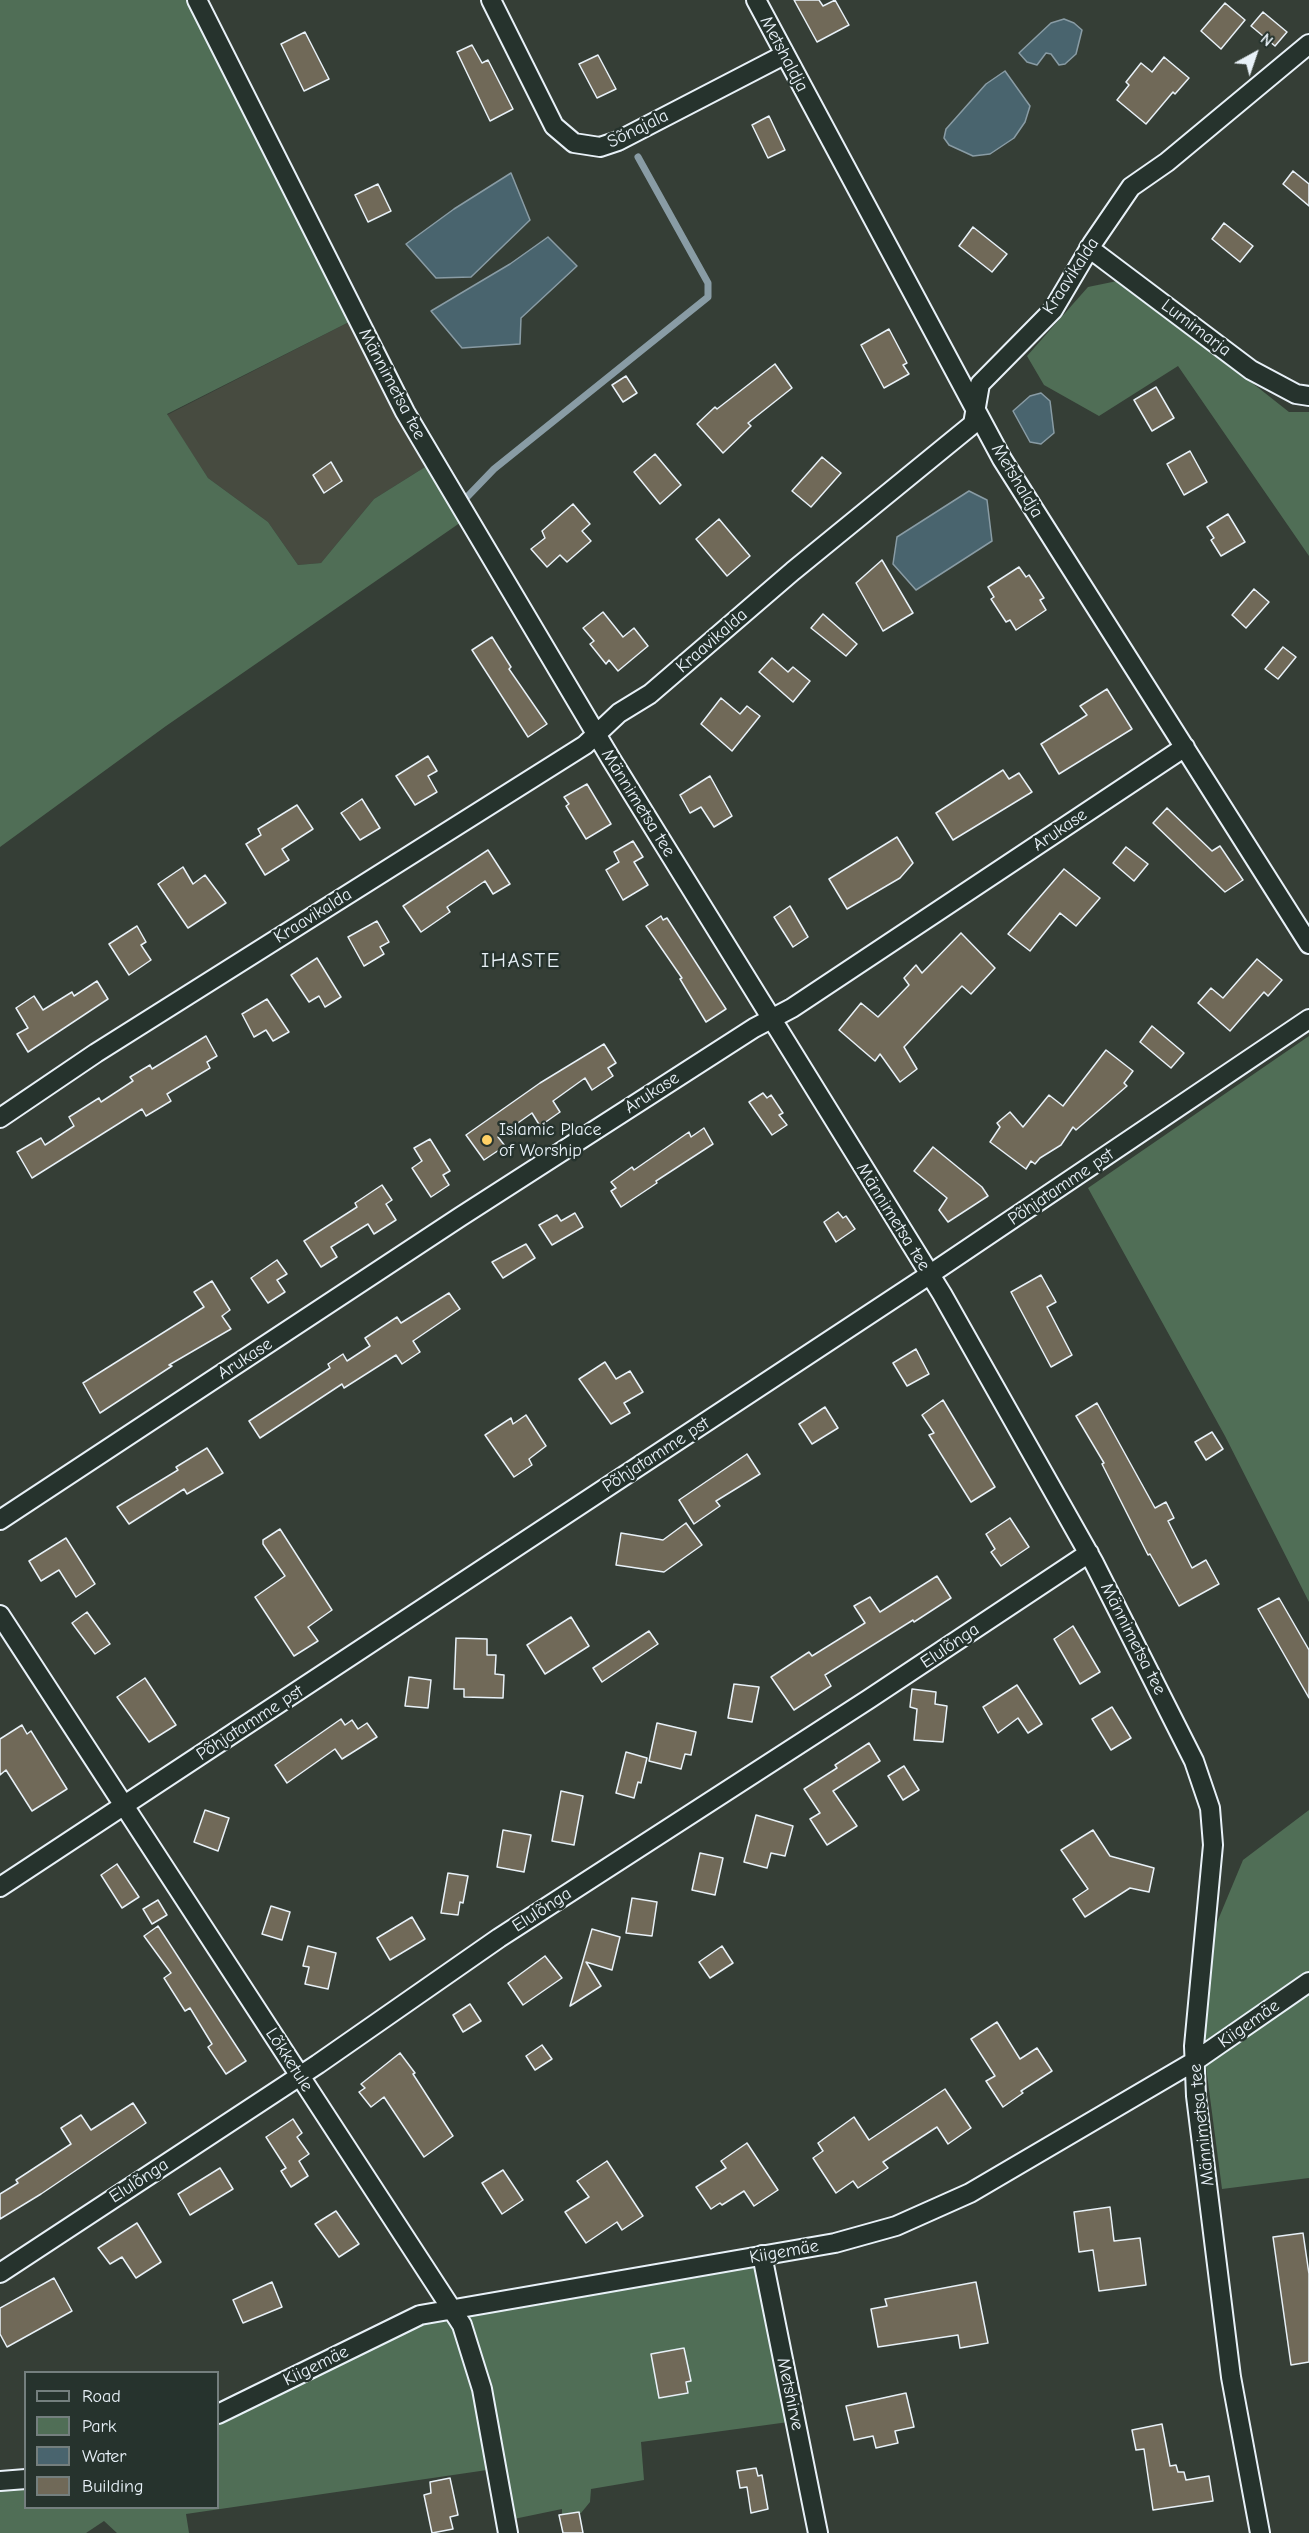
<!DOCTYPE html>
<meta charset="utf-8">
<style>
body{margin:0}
#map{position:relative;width:1309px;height:2533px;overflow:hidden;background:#353e36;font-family:"Comic Neue",sans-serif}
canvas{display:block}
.legend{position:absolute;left:24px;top:2371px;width:195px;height:138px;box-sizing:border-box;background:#26332d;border:2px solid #747f7e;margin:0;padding:8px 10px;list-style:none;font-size:18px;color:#e8f1f8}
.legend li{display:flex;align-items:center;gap:12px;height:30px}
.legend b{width:30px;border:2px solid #747f7e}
.north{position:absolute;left:1225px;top:24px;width:60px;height:60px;-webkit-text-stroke:4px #26332d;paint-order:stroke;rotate:40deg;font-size:16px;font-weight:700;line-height:24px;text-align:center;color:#e8f1f8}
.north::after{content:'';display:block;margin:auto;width:21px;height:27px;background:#e8f1f8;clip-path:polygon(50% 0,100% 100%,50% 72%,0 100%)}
</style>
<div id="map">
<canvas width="1309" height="2533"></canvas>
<ul class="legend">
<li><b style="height:8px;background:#26332d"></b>Road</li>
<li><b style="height:16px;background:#506e56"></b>Park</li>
<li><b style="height:16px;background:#49646e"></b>Water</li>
<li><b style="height:16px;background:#706958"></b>Building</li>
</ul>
<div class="north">N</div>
</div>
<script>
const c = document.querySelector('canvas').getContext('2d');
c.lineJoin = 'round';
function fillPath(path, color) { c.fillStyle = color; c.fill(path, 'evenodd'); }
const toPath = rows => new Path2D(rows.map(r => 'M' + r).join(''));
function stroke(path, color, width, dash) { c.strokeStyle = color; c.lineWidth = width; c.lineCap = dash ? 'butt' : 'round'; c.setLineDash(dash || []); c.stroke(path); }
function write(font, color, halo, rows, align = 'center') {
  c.font = font + ' "Comic Neue",sans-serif'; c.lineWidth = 5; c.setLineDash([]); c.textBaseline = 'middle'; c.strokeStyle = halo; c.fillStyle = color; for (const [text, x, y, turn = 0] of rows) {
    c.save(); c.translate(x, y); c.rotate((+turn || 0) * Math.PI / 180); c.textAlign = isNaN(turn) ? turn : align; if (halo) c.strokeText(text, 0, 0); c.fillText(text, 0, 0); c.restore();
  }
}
fillPath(toPath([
 [357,318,433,462,374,499,321,563,298,565,268,522,208,478,167,415]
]), '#474b40');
fillPath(toPath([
 [0,0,195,0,357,318,167,414,208,478,268,522,298,565,321,563,374,499,433,462,467,518,166,726,0,847],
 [1122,280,1289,412,1309,412,1309,556,1178,366,1099,416,1044,385,1027,356,1088,287],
 [1309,1036,1309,1602,1225,1436,1088,1188],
 [1309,1810,1309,2178,1222,2189,1203,2044,1213,1932,1243,1860],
 [761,2254,796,2421,641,2442,644,2480,591,2489,590,2502,581,2513,562,2518,562,2509,509,2520,460,2311],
 [451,2314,477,2391,494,2469,186,2514,189,2533,117,2533,104,2521,86,2533,0,2533,0,2489,25,2487,26,2508,218,2508,218,2420,419,2321]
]), '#506e56');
const water = toPath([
 [1064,19,1074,23,1082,30,1076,54,1065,64,1059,65,1051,54,1046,53,1037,65,1027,62,1019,53,1051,23,1064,19],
 [1005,71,1030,106,1025,122,1014,138,990,154,973,156,949,145,944,138,946,129,986,84,1005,71],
 [511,173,530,220,471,277,436,278,406,244,454,209,511,173],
 [548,237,577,266,521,318,520,344,462,348,431,311,510,264,548,237],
 [1041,393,1050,401,1054,433,1041,444,1030,442,1013,411,1030,396,1041,393],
 [969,491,987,500,992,541,916,590,893,564,897,537,969,491]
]);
fillPath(water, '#49646e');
stroke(water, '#899ca5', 1.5);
stroke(toPath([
 [468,496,494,469,708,297,708,283,638,157]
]), '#899ca5', 7);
const building = toPath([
 [794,0,819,0,823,6,835,0,849,25,817,42,794,0],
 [1225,3,1245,20,1221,49,1201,31,1225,3],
 [1263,12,1287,32,1275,46,1251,26,1263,12],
 [305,32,329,79,304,91,281,44,305,32],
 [472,45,482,63,488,60,513,109,490,121,457,52,472,45],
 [598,55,616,89,597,98,579,64,598,55],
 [1164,57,1189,78,1175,94,1173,92,1146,124,1117,100,1129,85,1126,82,1141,63,1152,72,1164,57],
 [769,116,785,150,768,158,752,125,769,116],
 [1293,171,1309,184,1309,206,1283,184,1293,171],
 [378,184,391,211,368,222,355,195,378,184],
 [1224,223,1253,246,1240,262,1212,239,1224,223],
 [973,227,1007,254,992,272,959,246,973,227],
 [889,329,907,363,903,365,909,374,884,388,861,345,889,329],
 [775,364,792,388,748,423,751,426,723,453,697,424,715,407,717,409,775,364],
 [626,376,637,393,623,402,612,385,626,376],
 [1156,387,1174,418,1152,431,1134,400,1156,387],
 [1190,451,1207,482,1184,495,1167,464,1190,451],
 [655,454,681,485,660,504,634,472,655,454],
 [822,457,841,473,811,507,792,491,822,457],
 [331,462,342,481,324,493,313,475,331,462],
 [573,504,590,524,582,531,591,541,567,562,560,555,547,567,531,549,545,538,542,531,573,504],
 [1228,514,1245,542,1221,556,1211,540,1214,538,1207,527,1228,514],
 [719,519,750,556,727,576,696,539,719,519],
 [882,560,913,613,883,631,856,583,882,560],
 [1019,567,1026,577,1029,575,1044,598,1040,600,1046,610,1016,630,1010,620,1006,622,991,599,994,597,988,587,1019,567],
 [1254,589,1269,602,1246,628,1232,615,1254,589],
 [603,612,623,637,634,628,648,646,618,671,609,660,606,664,590,644,594,641,583,628,603,612],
 [823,614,857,644,846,656,811,628,823,614],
 [492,637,511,667,509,669,547,724,528,737,472,650,492,637],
 [1283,647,1296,657,1278,679,1265,669,1283,647],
 [772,658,788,672,793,667,810,681,793,702,759,672,772,658],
 [1107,689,1132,729,1059,774,1041,744,1087,715,1080,706,1107,689],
 [721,698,740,714,747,706,760,716,732,751,701,724,721,698],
 [428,756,437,771,428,776,437,792,415,805,396,776,428,756],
 [1003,770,1009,779,1019,773,1032,792,953,840,936,813,1003,770],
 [710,776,732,816,714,827,701,807,690,813,680,795,710,776],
 [587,784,611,824,586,839,566,806,569,804,564,797,587,784],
 [362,799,380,828,360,840,341,813,362,799],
 [297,805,313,829,282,849,289,860,265,875,246,844,261,835,258,829,297,805],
 [1167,808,1212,851,1220,846,1243,880,1225,892,1153,823,1167,808],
 [897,837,913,863,900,878,847,909,829,879,897,837],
 [633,841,643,857,634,862,648,885,623,900,606,870,619,862,614,852,633,841],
 [1126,847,1148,864,1134,881,1113,863,1126,847],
 [488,850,510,884,493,894,485,881,447,907,450,912,421,932,403,906,488,850],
 [183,867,193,884,205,875,226,903,188,928,158,884,183,867],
 [1064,869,1100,898,1076,926,1060,913,1030,951,1008,934,1064,869],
 [790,906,808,937,793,947,774,917,790,906],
 [661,916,663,920,667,918,726,1009,706,1022,680,979,682,978,646,926,661,916],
 [377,921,389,942,380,947,384,954,364,966,348,937,377,921],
 [137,926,146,942,141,945,151,960,129,975,109,944,137,926],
 [961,933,995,968,971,994,962,986,904,1047,917,1069,900,1082,880,1054,875,1061,839,1030,861,1003,878,1017,909,985,904,978,916,965,922,973,961,933],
 [317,958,341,997,325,1007,319,996,309,1002,291,975,317,958],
 [1257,959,1282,980,1268,996,1264,992,1230,1031,1198,1003,1211,988,1223,998,1257,959],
 [97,981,108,999,28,1052,17,1034,28,1028,16,1008,34,996,43,1010,72,992,74,996,97,981],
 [267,999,289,1032,273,1041,266,1030,254,1037,242,1014,267,999],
 [1152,1026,1184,1053,1171,1068,1140,1042,1152,1026],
 [206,1036,217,1056,207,1062,210,1068,167,1094,171,1101,146,1116,142,1109,32,1178,17,1152,41,1138,45,1145,74,1126,69,1117,99,1098,101,1102,133,1081,130,1077,150,1065,152,1069,206,1036],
 [604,1044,616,1063,608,1068,613,1076,592,1090,585,1078,553,1101,560,1112,540,1126,532,1113,498,1137,505,1146,484,1160,466,1135,540,1083,604,1044],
 [1106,1050,1133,1071,1124,1083,1127,1086,1076,1130,1073,1127,1061,1145,1040,1158,1035,1164,1031,1161,1026,1169,990,1142,1000,1127,997,1123,1010,1112,1023,1127,1049,1095,1063,1106,1106,1050],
 [763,1093,767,1098,771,1095,783,1113,779,1115,787,1125,772,1135,749,1102,763,1093],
 [704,1128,713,1144,656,1181,657,1183,621,1207,611,1191,616,1188,611,1182,632,1167,634,1170,689,1132,691,1137,704,1128],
 [430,1139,450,1171,443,1175,449,1185,431,1197,412,1168,422,1161,414,1148,430,1139],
 [933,1147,982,1187,988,1196,948,1222,939,1210,947,1198,914,1171,933,1147],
 [382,1185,392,1200,386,1204,396,1220,374,1234,368,1224,331,1247,337,1257,321,1267,304,1241,357,1207,355,1203,382,1185],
 [838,1212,843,1218,846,1216,855,1229,836,1242,824,1222,838,1212],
 [575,1213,583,1227,552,1245,539,1225,557,1215,561,1221,575,1213],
 [526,1244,535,1258,503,1278,492,1262,526,1244],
 [277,1260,287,1274,277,1280,285,1292,268,1303,251,1278,277,1260],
 [1041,1275,1056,1302,1047,1307,1072,1355,1051,1367,1011,1292,1041,1275],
 [212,1281,230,1310,222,1316,231,1329,169,1365,172,1366,100,1413,83,1383,204,1307,194,1292,212,1281],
 [449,1293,460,1309,413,1341,420,1352,402,1364,396,1355,344,1388,342,1384,260,1438,249,1421,330,1368,328,1364,343,1354,347,1361,370,1346,365,1338,397,1317,401,1323,449,1293],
 [916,1349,929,1374,907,1386,893,1363,916,1349],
 [605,1362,616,1379,630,1371,643,1392,624,1403,630,1413,611,1424,579,1379,605,1362],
 [943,1400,995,1487,971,1502,929,1435,934,1433,922,1415,943,1400],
 [1097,1403,1155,1508,1166,1502,1174,1518,1168,1521,1192,1568,1206,1560,1219,1584,1179,1606,1150,1554,1148,1555,1102,1464,1104,1463,1076,1416,1097,1403],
 [825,1407,838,1428,812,1444,799,1424,825,1407],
 [526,1415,546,1446,529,1459,532,1465,514,1477,485,1435,511,1418,513,1424,526,1415],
 [1212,1432,1223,1449,1206,1460,1195,1442,1212,1432],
 [207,1448,223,1473,187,1494,184,1489,129,1524,117,1507,178,1470,176,1467,207,1448],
 [747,1454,760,1474,716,1501,720,1506,694,1524,679,1500,747,1454],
 [1010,1518,1029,1547,1001,1566,991,1552,995,1549,986,1534,1010,1518],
 [686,1523,702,1545,664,1572,616,1565,621,1533,663,1540,686,1523],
 [280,1529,332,1610,308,1627,318,1641,294,1656,255,1597,285,1576,263,1544,263,1540,280,1529],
 [66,1538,95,1584,76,1597,59,1570,41,1581,29,1561,66,1538],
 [937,1576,951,1598,914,1622,913,1620,825,1675,831,1686,794,1710,771,1677,809,1652,812,1656,865,1623,854,1606,870,1597,880,1612,937,1576],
 [1279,1598,1309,1650,1309,1698,1258,1609,1279,1598],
 [87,1612,110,1644,95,1654,72,1623,87,1612],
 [571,1617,589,1646,545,1674,527,1645,571,1617],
 [1073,1626,1100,1672,1080,1684,1054,1639,1073,1626],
 [649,1631,658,1644,602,1682,593,1668,649,1631],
 [456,1638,487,1639,487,1655,496,1655,495,1674,504,1675,503,1698,464,1697,464,1689,454,1689,456,1638],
 [409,1677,431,1680,428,1708,405,1706,409,1677],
 [145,1678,176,1725,149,1742,117,1697,145,1678],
 [734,1684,759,1687,752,1722,728,1718,734,1684],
 [1017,1685,1042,1724,1028,1733,1018,1718,998,1733,983,1707,1017,1685],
 [912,1689,936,1692,935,1704,947,1706,943,1742,914,1740,917,1709,910,1707,912,1689],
 [1112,1707,1131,1738,1111,1750,1092,1719,1112,1707],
 [341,1719,345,1725,352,1720,358,1729,367,1723,377,1737,342,1759,335,1749,287,1783,275,1765,341,1719],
 [657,1723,696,1732,691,1755,685,1754,681,1769,649,1761,657,1723],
 [22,1725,27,1734,31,1731,67,1789,32,1811,6,1770,0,1775,0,1739,22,1725],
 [869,1743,880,1761,833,1791,857,1826,827,1845,810,1819,820,1813,804,1789,837,1768,835,1765,869,1743],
 [626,1752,647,1758,641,1783,638,1782,634,1798,616,1793,626,1752],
 [904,1766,919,1790,903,1800,888,1776,904,1766],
 [561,1791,583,1796,574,1845,552,1841,561,1791],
 [205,1810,229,1818,218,1851,194,1842,205,1810],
 [756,1815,793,1826,785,1856,771,1853,767,1868,744,1862,756,1815],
 [503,1830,531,1835,524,1872,497,1867,503,1830],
 [1093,1830,1110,1856,1154,1868,1149,1892,1130,1888,1085,1917,1073,1899,1088,1889,1061,1850,1093,1830],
 [700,1853,723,1858,715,1895,692,1890,700,1853],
 [117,1864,139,1897,122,1908,101,1875,117,1864],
 [448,1873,468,1876,463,1903,460,1902,458,1915,441,1913,448,1873],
 [632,1898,657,1902,652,1936,626,1933,632,1898],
 [158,1900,167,1915,152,1924,143,1909,158,1900],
 [271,1906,290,1912,282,1940,262,1934,271,1906],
 [412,1917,425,1939,390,1960,377,1938,412,1917],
 [158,1926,246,2061,226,2074,208,2047,212,2044,190,2008,185,2011,164,1978,171,1973,144,1936,158,1926],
 [592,1929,620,1937,612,1970,586,1962,601,1986,570,2006,592,1929],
 [308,1946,336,1953,328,1989,305,1984,309,1967,303,1966,308,1946],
 [722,1946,733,1963,710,1978,699,1962,722,1946],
 [545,1956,562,1978,523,2005,508,1983,545,1956],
 [470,2004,481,2021,463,2032,453,2015,470,2004],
 [997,2022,1020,2059,1037,2048,1052,2071,1021,2091,1023,2093,1003,2107,986,2081,995,2076,971,2039,997,2022],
 [542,2045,552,2059,535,2070,526,2056,542,2045],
 [400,2053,415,2073,413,2074,453,2136,424,2157,384,2097,371,2107,359,2092,365,2088,361,2084,400,2053],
 [945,2089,971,2128,948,2144,937,2127,883,2162,888,2168,858,2188,853,2181,836,2193,813,2158,823,2151,818,2143,854,2117,869,2140,945,2089],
 [133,2103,146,2123,41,2194,0,2219,0,2194,18,2183,16,2180,71,2144,61,2128,81,2115,91,2130,133,2103],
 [293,2119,302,2133,297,2137,309,2154,299,2161,308,2176,291,2187,281,2171,286,2168,266,2137,293,2119],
 [747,2143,778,2190,754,2206,744,2191,722,2205,720,2203,711,2209,696,2187,726,2168,721,2161,747,2143],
 [607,2161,643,2216,622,2230,617,2222,586,2243,565,2212,589,2197,577,2181,607,2161],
 [220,2168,233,2189,190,2215,178,2194,220,2168],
 [503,2170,523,2200,502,2214,482,2183,503,2170],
 [1110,2207,1114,2241,1140,2238,1146,2285,1099,2291,1093,2250,1079,2252,1074,2212,1110,2207],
 [336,2211,359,2244,339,2257,315,2224,336,2211],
 [137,2223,161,2262,136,2278,122,2257,110,2264,98,2248,137,2223],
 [1303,2233,1309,2274,1309,2362,1291,2365,1273,2237,1303,2233],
 [54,2278,72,2311,7,2347,0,2334,0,2308,54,2278],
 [272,2282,282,2307,243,2323,233,2300,272,2282],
 [976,2282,988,2343,960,2348,958,2335,878,2347,871,2309,887,2306,885,2299,976,2282],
 [684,2348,691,2381,686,2382,688,2393,659,2398,651,2354,684,2348],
 [906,2393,914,2427,895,2431,898,2443,876,2448,873,2436,854,2440,846,2406,906,2393],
 [1162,2424,1170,2466,1176,2465,1178,2472,1184,2472,1186,2480,1209,2476,1213,2501,1153,2510,1144,2449,1136,2450,1132,2430,1162,2424],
 [756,2468,758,2476,762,2475,768,2509,751,2513,747,2487,740,2488,737,2471,756,2468],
 [450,2478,458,2515,450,2517,453,2529,432,2533,424,2495,431,2493,430,2482,450,2478],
 [579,2512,583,2533,563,2533,559,2515,579,2512]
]);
fillPath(building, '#706958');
stroke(building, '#e8f1f8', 1.5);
const street = toPath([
 [197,0,405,412,611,759,942,1294,1094,1563,1194,1761,1210,1808,1213,1845,1194,2046,1196,2096,1231,2377,1260,2533],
 [491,0,554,126,574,143,600,147,618,141,784,55],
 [756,0,1002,459,1309,944],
 [1089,248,1251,370,1296,394,1309,396],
 [0,1118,96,1053,585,745,619,713,650,694,793,571,973,424,980,384,1053,310,1092,244,1131,187,1167,162,1309,44],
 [0,1520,460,1217,754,1028,792,1008,1185,747],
 [0,1615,462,2325,482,2389,508,2533],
 [0,1887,929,1275,1309,1019],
 [762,2255,818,2533],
 [0,2273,318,2064,499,1938,869,1699,1089,1553],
 [218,2414,420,2315,835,2243,896,2226,970,2193,1195,2061,1309,1982],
 [0,2481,26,2479]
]);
stroke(street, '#e8f1f8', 22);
stroke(street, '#26332d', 18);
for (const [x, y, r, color] of [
 [487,1140,6,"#ffd166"]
]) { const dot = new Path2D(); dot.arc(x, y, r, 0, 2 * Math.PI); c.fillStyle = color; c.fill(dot); stroke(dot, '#26332d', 2); }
write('18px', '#e8f1f8', '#26332d', [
 ["Metshaldja",784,54,62],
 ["Sõnajala",638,129,-26],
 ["Kraavikalda",1071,276,-57],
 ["Lumimarja",1196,328,37],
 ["Männimetsa tee",392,384,62],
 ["Metshaldja",1017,481,59],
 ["Kraavikalda",712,641,-41],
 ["Männimetsa tee",638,803,58],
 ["Arukase",1060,830,-34],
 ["Kraavikalda",313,916,-32],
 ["Arukase",652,1093,-33],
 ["Põhjatamme pst",1061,1187,-34],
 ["Männimetsa tee",893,1217,58],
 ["Arukase",245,1359,-33],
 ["Põhjatamme pst",656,1455,-33],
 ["Männimetsa tee",1133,1639,63],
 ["Elulõnga",950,1646,-34],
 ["Põhjatamme pst",250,1723,-33],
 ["Elulõnga",542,1910,-33],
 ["Kiigemäe",1249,2024,-35],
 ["Lõkketule",289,2060,57],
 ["Männimetsa tee",1202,2125,-96],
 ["Elulõnga",139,2181,-33],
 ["Kiigemäe",784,2252,-10],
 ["Kiigemäe",316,2366,-26],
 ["Metshirve",790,2394,78]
]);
write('18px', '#e8f1f8', '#26332d', [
 ["Islamic Place",499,1130],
 ["of Worship",499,1151]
], 'left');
c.letterSpacing = '1.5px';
write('21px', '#e8f1f8', '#26332d', [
 ["IHASTE",521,961]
]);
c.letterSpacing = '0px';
</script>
